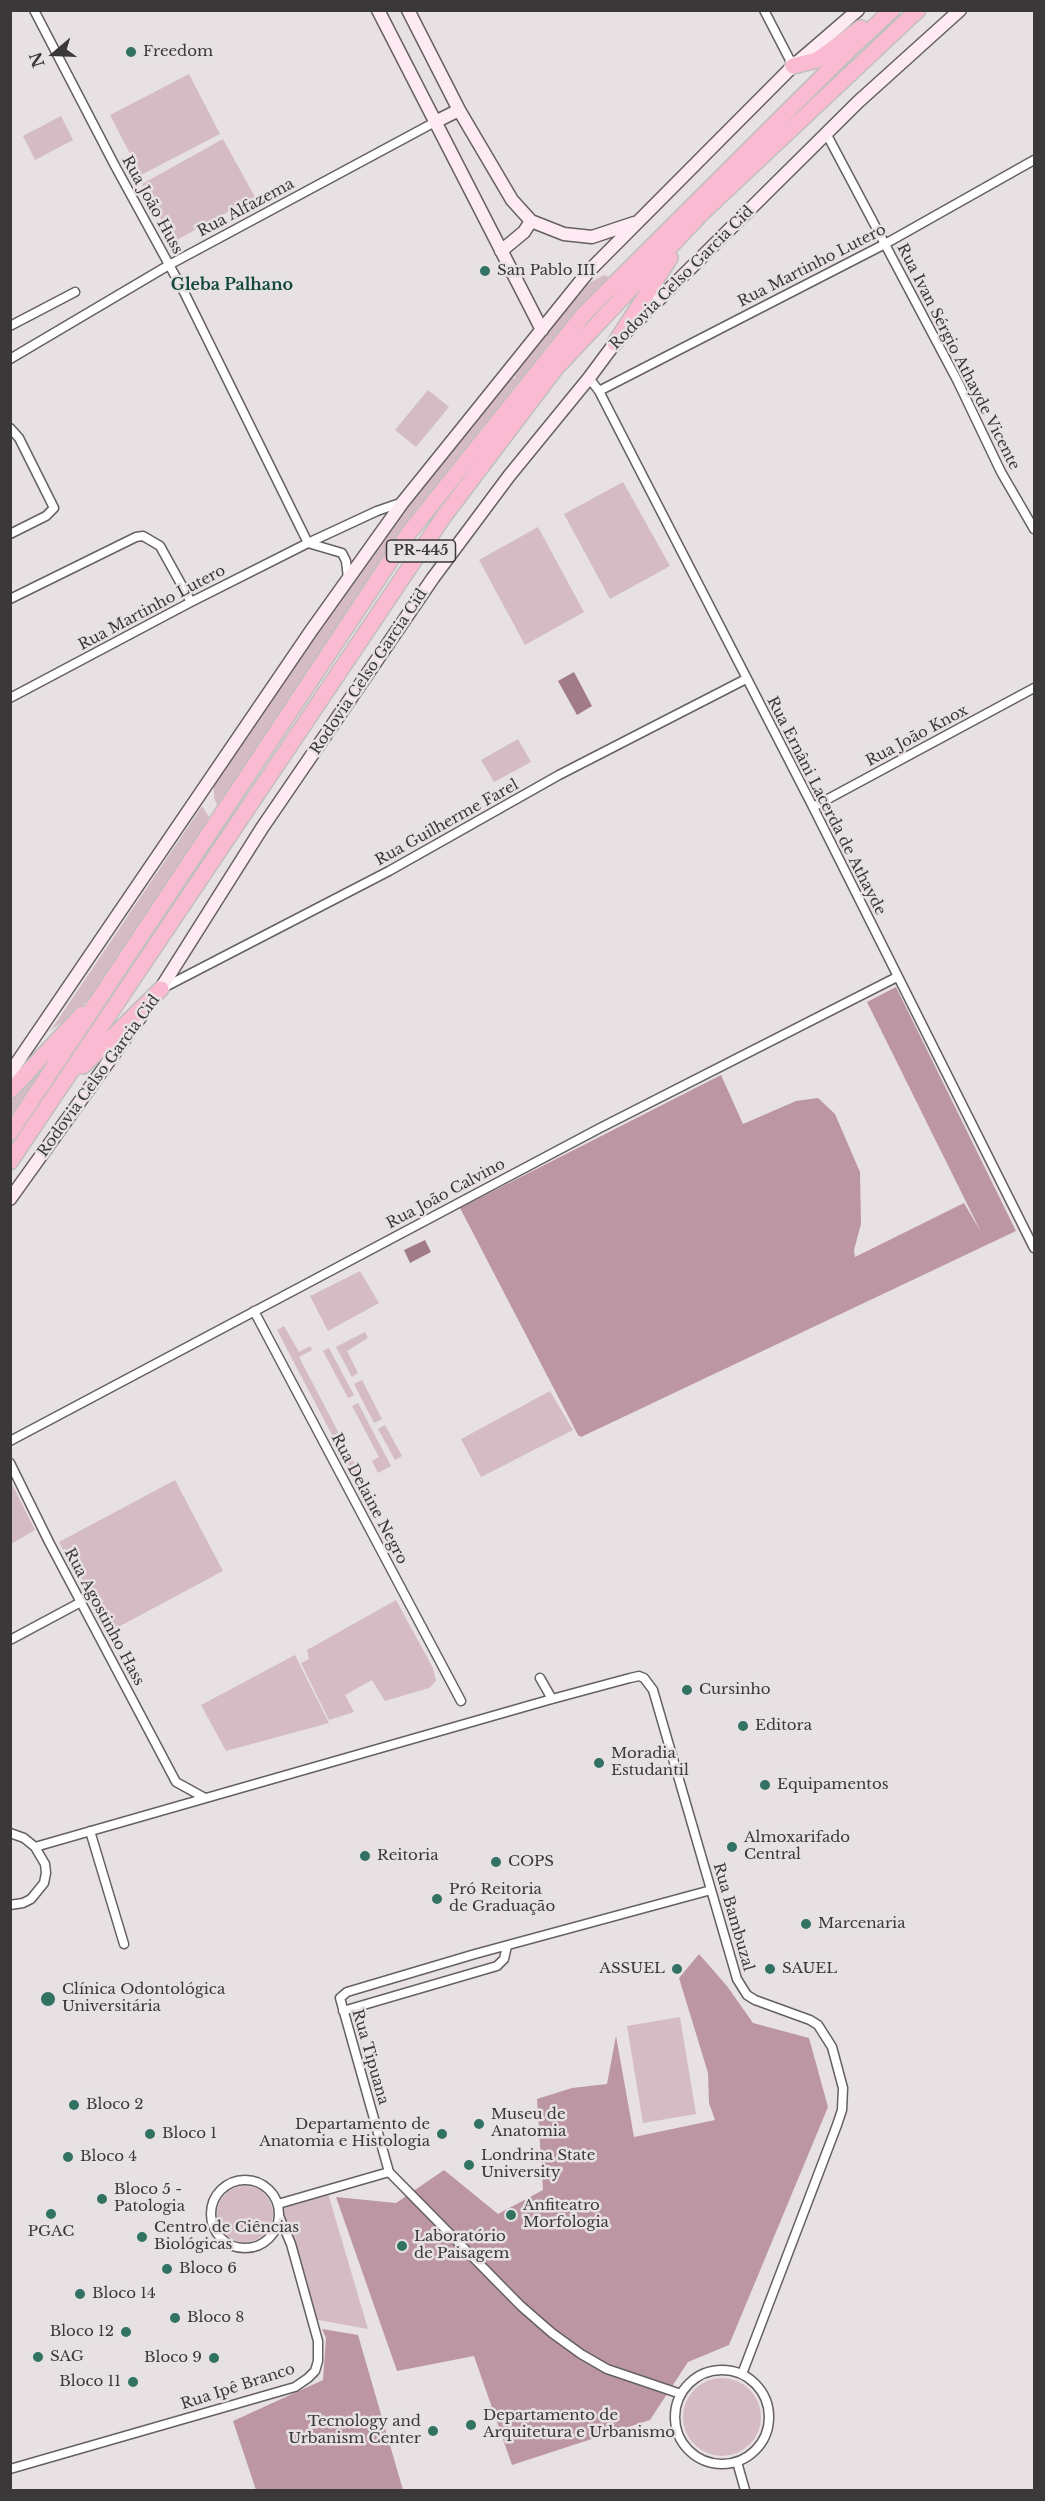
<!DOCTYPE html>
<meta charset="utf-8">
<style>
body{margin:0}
#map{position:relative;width:1045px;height:2501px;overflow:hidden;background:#e7e1e3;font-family:"Libre Baskerville",serif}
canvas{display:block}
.frame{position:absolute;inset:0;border:12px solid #3b3839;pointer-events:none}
.north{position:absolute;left:24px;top:24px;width:60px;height:60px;-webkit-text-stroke:4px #e7e1e3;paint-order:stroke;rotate:251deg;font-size:16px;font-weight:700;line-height:24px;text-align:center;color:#3b3839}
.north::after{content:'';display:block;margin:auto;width:21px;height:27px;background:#3b3839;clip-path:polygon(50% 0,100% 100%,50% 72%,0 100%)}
</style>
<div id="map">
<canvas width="1045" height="2501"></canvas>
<div class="frame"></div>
<div class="north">N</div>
</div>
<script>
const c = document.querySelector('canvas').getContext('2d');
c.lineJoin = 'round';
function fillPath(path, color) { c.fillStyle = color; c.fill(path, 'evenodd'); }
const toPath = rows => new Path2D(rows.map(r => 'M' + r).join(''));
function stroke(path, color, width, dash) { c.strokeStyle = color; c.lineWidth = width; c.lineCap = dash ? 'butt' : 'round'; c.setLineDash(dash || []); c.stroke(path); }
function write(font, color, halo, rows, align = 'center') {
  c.font = font + ' "Libre Baskerville",serif'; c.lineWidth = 5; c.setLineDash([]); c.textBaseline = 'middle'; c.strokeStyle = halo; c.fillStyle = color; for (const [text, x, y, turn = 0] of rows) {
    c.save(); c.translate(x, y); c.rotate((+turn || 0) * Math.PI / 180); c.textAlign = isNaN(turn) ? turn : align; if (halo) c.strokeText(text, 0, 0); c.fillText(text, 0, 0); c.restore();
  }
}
fillPath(toPath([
 [189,74,220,134,141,175,110,115],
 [61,116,73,140,35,160,23,136],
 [223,139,255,197,173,242,142,184],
 [604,275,612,278,492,422,221,805,217,805,214,798,214,786,341,598,430,476,510,377,516,379,513,373,589,283],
 [428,390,449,407,416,447,395,430],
 [623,482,670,566,610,599,564,514],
 [538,527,584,612,525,645,479,560],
 [518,739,531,762,494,782,481,760],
 [202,806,212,821,98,988,77,1012,51,1030],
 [71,1028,11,1122,11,1098],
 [360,1271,379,1303,328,1331,310,1296],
 [284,1326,299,1352,310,1346,312,1350,299,1357,359,1472,353,1475,277,1330],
 [365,1332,368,1338,347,1351,358,1373,352,1377,336,1347],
 [329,1348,354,1395,348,1398,323,1351],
 [362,1380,382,1419,374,1423,354,1384],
 [550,1391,573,1430,481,1477,461,1439],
 [358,1403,391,1466,378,1473,372,1461,379,1457,352,1406],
 [385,1425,402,1456,395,1460,378,1429],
 [10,1480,35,1530,11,1544,10,1544],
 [175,1480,223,1571,107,1633,59,1542],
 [396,1600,433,1668,436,1681,429,1688,385,1701,372,1680,345,1695,354,1712,329,1720,301,1663,309,1659,307,1650],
 [295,1655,329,1723,226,1751,201,1705],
 [680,2017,696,2114,643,2123,627,2026],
 '217 2214a28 28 0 1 1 56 0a28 28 0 1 1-56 0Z',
 [327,2190,368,2329,313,2319,281,2203],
 '683 2417a39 39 0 1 1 78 0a39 39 0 1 1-78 0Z'
]), '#d5bbc4');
fillPath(toPath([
 [896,987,1016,1231,581,1437,578,1435,460,1208,721,1075,743,1124,796,1101,818,1098,835,1114,860,1172,861,1224,854,1250,855,1257,964,1203,981,1232,867,1002],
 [699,1954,727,1986,753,2023,809,2038,828,2107,729,2345,688,2362,650,2420,512,2465,474,2356,397,2371,336,2197,396,2203,444,2170,498,2214,543,2190,537,2099,572,2088,607,2084,616,2036,634,2137,715,2120,709,2103,708,2073,679,1978],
 [322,2329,358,2335,403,2490,256,2490,233,2421,323,2380,326,2338]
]), '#bd96a4');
fillPath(toPath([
 [574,672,592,706,577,715,558,681],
 [425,1240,431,1252,410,1263,404,1250]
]), '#a27b89');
const street = toPath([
 [34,10,114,164,184,292,308,543],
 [764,10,793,66],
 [826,133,958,382,1001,472,1034,529],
 [10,326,75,292],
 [10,359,169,265,435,122],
 [589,378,599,391,813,807,1034,1248],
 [599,391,885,244,1034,160],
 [10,428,19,438,54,508,46,516,10,534],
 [308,543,342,553,346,561,348,578],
 [10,599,136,537,143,536,160,546,191,602],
 [10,698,191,602,308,543,377,511,403,502],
 [813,807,1034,688],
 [161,989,389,871,559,775,746,679],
 [254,1311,461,1701],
 [10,1441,600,1128,897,977],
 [10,1463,49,1542,176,1782,205,1798],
 [10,1640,81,1602],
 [540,1678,552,1699],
 [90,1831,124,1944],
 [10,1833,24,1838,35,1847,45,1864,46,1873,44,1883,31,1899,23,1903,10,1905],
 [35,1847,552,1699,630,1678,639,1676,644,1678,653,1690,737,1979,747,1995,755,2000,810,2020,818,2025,832,2047,843,2088,842,2110,837,2125,742,2374],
 [343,2011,497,1966,504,1959,507,1946],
 '211 2214a34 34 0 1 1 68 0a34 34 0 1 1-68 0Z',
 [278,2204,389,2172],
 '675 2417a47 47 0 1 1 94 0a47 47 0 1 1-94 0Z',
 [681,2394,607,2369,581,2354,552,2333,521,2306,389,2172,340,1998,347,1992,475,1954,711,1890],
 [737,2462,745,2490],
 [10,2469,295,2387,308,2378,315,2371,318,2361,318,2341,291,2244,279,2216]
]);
const secondary = toPath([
 [378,10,542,330],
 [408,10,459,110,512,200,531,221,564,234,592,237,634,223],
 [435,122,459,110],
 [501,251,524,232,531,221],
 [156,996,262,828,433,578,509,476,589,378,615,343,858,102,960,10],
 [10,1073,311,631,403,502,588,272,793,66,858,10],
 [10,1199,144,1012]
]);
const highway = toPath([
 [793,66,817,60,861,28],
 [615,343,670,258],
 [83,1066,161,989],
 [10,1091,82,1014],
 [10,1133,408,534,584,314,849,50,892,10],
 [10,1162,444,516,556,368,701,214,918,10]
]);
stroke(street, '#656062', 11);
stroke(secondary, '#656062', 15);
stroke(highway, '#c0bfc0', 18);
stroke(street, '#fff', 8);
stroke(secondary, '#feeaf2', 12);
stroke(highway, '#fabad2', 15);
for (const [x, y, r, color] of [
 [131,52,6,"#317262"],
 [485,271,6,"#317262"],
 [687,1690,6,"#317262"],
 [743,1726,6,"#317262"],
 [599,1763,6,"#317262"],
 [765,1785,6,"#317262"],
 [732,1847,6,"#317262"],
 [365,1856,6,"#317262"],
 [496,1862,6,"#317262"],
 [437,1899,6,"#317262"],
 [806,1924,6,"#317262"],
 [677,1969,6,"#317262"],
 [770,1969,6,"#317262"],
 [48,1999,8,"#317262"],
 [74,2105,6,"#317262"],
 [479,2124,6,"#317262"],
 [150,2134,6,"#317262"],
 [442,2134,6,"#317262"],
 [68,2157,6,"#317262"],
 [469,2165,6,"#317262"],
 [102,2199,6,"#317262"],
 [51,2214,6,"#317262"],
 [511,2215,6,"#317262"],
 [142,2237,6,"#317262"],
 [402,2246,6,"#317262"],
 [167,2269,6,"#317262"],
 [80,2294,6,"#317262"],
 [175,2318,6,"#317262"],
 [126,2332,6,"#317262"],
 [38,2357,6,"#317262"],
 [214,2358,6,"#317262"],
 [133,2382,6,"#317262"],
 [471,2425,6,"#317262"],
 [433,2431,6,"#317262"]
]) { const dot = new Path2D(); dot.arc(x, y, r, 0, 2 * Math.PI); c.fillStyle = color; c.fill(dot); stroke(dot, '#e7e1e3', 2); }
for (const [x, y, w] of [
 [421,551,69]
]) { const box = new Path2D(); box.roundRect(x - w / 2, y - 11, w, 22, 4.5); c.fillStyle = '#e7e1e3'; c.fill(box); stroke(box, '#3b3839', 1.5); }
write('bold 14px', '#3b3839', null, [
 ["PR-445",421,551]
]);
write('15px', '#3b3839', '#e7e1e3', [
 ["Freedom",143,52],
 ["San Pablo III",497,271],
 ["Cursinho",699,1690],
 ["Editora",755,1726],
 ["Moradia",611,1754],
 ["Estudantil",611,1771],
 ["Equipamentos",777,1785],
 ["Almoxarifado",744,1838],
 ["Central",744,1855],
 ["Reitoria",377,1856],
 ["COPS",508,1862],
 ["Pró Reitoria",449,1890],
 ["de Graduação",449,1907],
 ["Marcenaria",818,1924],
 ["ASSUEL",665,1969,"right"],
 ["SAUEL",782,1969],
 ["Clínica Odontológica",62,1990],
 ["Universitária",62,2007],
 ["Bloco 2",86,2105],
 ["Museu de",491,2115],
 ["Anatomia",491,2132],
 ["Departamento de",430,2125,"right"],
 ["Anatomia e Histologia",430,2142,"right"],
 ["Bloco 1",162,2134],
 ["Londrina State",481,2156],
 ["University",481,2173],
 ["Bloco 4",80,2157],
 ["Bloco 5 -",114,2190],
 ["Patologia",114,2207],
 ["Anfiteatro",523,2206],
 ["Morfologia",523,2223],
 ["Centro de Ciências",154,2228],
 ["Biológicas",154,2245],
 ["PGAC",51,2232,"center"],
 ["Laboratório",414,2237],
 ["de Paisagem",414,2254],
 ["Bloco 6",179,2269],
 ["Bloco 14",92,2294],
 ["Bloco 8",187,2318],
 ["Bloco 12",114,2332,"right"],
 ["SAG",50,2357],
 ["Bloco 9",202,2358,"right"],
 ["Bloco 11",121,2382,"right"],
 ["Departamento de",483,2416],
 ["Arquitetura e Urbanismo",483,2433],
 ["Tecnology and",421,2422,"right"],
 ["Urbanism Center",421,2439,"right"]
], 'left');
write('15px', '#3b3839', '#e7e1e3', [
 ["Rua João Huss",152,205,61],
 ["Rua Alfazema",246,208,-28],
 ["Rua Martinho Lutero",812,266,-27],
 ["Rodovia Celso Garcia Cid",682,278,-45],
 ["Rua Ivan Sérgio Athayde Vicente",958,357,63],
 ["Rua Martinho Lutero",152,608,-28],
 ["Rodovia Celso Garcia Cid",369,672,-56],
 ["Rua João Knox",917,736,-28],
 ["Rua Ernâni Lacerda de Athayde",826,806,63],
 ["Rua Guilherme Farel",447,823,-29],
 ["Rodovia Celso Garcia Cid",99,1076,-54],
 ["Rua João Calvino",446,1194,-28],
 ["Rua Delaine Negro",369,1499,62],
 ["Rua Agostinho Hass",104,1617,62],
 ["Rua Bambuzal",733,1917,74],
 ["Rua Tipuana",370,2057,74],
 ["Rua Ipê Branco",238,2387,-18]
]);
write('bold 16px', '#12483c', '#e7e1e3', [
 ["Gleba Palhano",232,285]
]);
</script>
